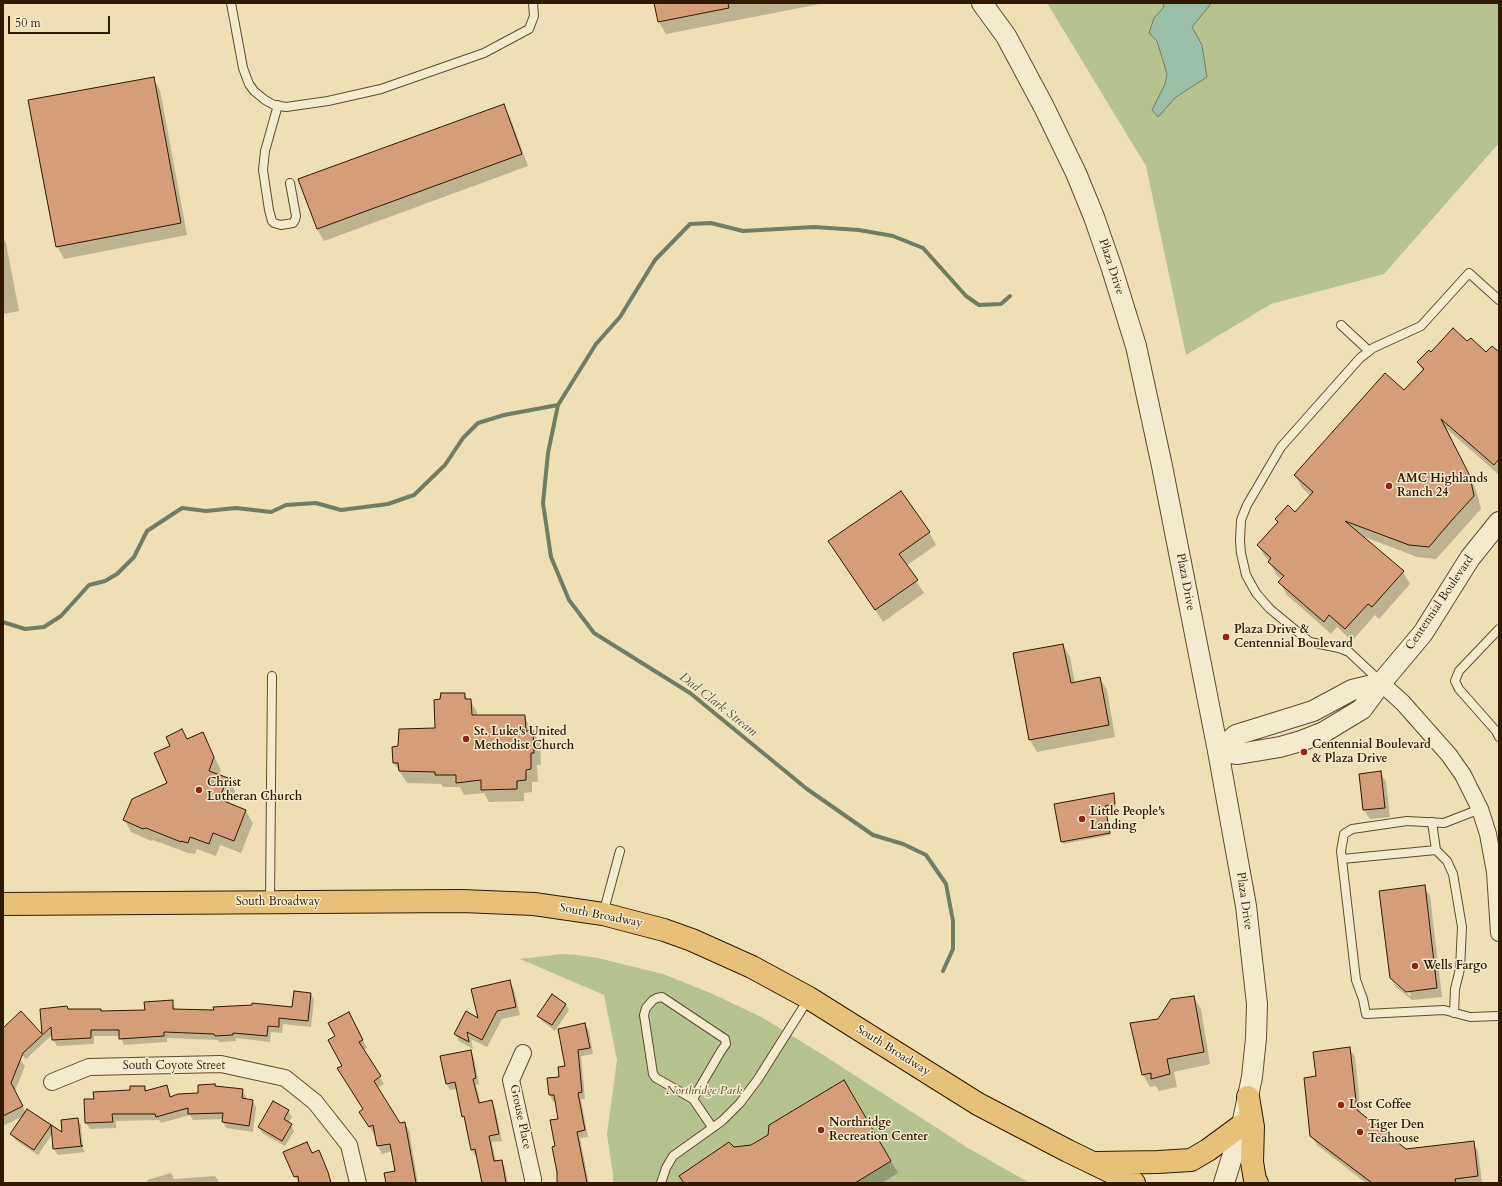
<!DOCTYPE html>
<style>
body{margin:0}
#map{position:relative;width:1502px;height:1186px;overflow:hidden;background:#eee0b4;font-family:Cardo,serif}
canvas{display:block}
.frame{position:absolute;inset:0;border:4px solid #311900;pointer-events:none}
.scale{position:absolute;left:8px;top:16px;width:102px;height:18px;box-sizing:border-box;border:2px solid #311900;border-top:0;padding-left:5px;font-size:12px;line-height:14px;white-space:nowrap;color:#311900;-webkit-text-stroke:3px #f4ebce;paint-order:stroke}
</style>
<div id="map">
<canvas width="1502" height="1186"></canvas>
<div class="frame"></div>
<div class="scale">50 m</div>
</div>
<script>
const c = document.querySelector('canvas').getContext('2d');
c.lineJoin = 'round';
function fillPath(path, color) { c.fillStyle = color; c.fill(path, 'evenodd'); }
const toPath = rows => new Path2D(rows.map(r => 'M' + r).join(''));
function stroke(path, color, width, dash) { c.strokeStyle = color; c.lineWidth = width; c.lineCap = dash ? 'butt' : 'round'; c.setLineDash(dash || []); c.stroke(path); }
function write(font, color, halo, rows, align = 'center') {
  c.font = font + ' Cardo,serif'; c.lineWidth = 3; c.setLineDash([]); c.textBaseline = 'middle'; c.strokeStyle = halo; c.fillStyle = color; for (const [text, x, y, turn = 0] of rows) {
    c.save(); c.translate(x, y); c.rotate((+turn || 0) * Math.PI / 180); c.textAlign = isNaN(turn) ? turn : align; if (halo) c.strokeText(text, 0, 0); c.fillText(text, 0, 0); c.restore();
  }
}
fillPath(toPath([
 [1047,3,1499,3,1499,143,1384,274,1271,304,1186,355,1146,166],
 [561,954,577,955,598,958,663,974,713,994,763,1018,820,1053,968,1148,1030,1183,613,1183,613,1175,607,1134,617,1060,604,995,520,959]
]), '#b6c38f');
const water = toPath([
 [1163,3,1210,3,1210,5,1192,27,1202,45,1207,77,1176,97,1158,117,1152,110,1165,84,1167,74,1157,41,1149,33,1154,18,1164,7,1163,3]
]);
fillPath(water, '#9bbea8');
stroke(water, '#717c65', 1);
fillPath(toPath([
 [655,3,825,3,666,34,659,22],
 [153,78,160,90,187,235,64,259,57,246],
 [503,105,510,117,528,166,324,241,317,229],
 [3,238,6,243,19,311,3,314],
 [1467,343,1486,353,1499,353,1499,475,1446,428,1476,490,1481,509,1436,559,1417,557,1362,536,1403,572,1410,584,1379,619,1375,615,1352,641,1337,627,1331,634,1287,595,1280,583,1282,580,1276,574,1270,562,1265,557,1258,545,1295,513,1311,496,1302,488,1295,475,1404,392,1423,371,1418,363,1431,353],
 [929,532,936,545,906,566,924,593,883,622,829,541],
 [1063,645,1070,657,1075,683,1100,678,1107,690,1115,737,1037,752,1030,740,1014,654],
 [464,694,468,700,470,700,477,712,477,716,524,716,532,731,533,731,540,743,541,765,537,765,538,782,532,782,532,792,524,793,524,801,489,802,484,793,464,795,460,787,443,787,441,784,407,783,394,763,399,747,436,729],
 [203,734,221,770,219,775,228,778,235,791,229,804,246,811,253,823,241,853,220,845,216,856,197,849,195,854,188,853,153,840,151,841,131,832,124,819,169,784,187,740],
 [1381,773,1386,782,1390,817,1370,819,1364,810,1360,775],
 [1113,795,1116,807,1106,809,1111,835,1063,844,1062,841],
 [1424,887,1430,896,1442,997,1412,1000,1396,987,1391,978],
 [1394,980,1411,994,1410,996,1394,983],
 [509,981,514,989,520,1015,502,1019,487,1047,471,1039,473,1049,459,1041,455,1034,479,1019],
 [310,993,314,1000,311,1027,283,1024,282,1033,271,1032,270,1042,236,1038,236,1041,219,1042,218,1040,167,1038,167,1042,124,1045,120,1036,94,1036,94,1044,57,1046,53,1039,53,1034,26,1059,3,1033,3,1029,21,1012,43,1037,41,1010,101,1010,102,1012,146,1011,172,1002,176,1010,215,1012,293,1008],
 [55,1024,44,1034,44,1031],
 [1194,997,1201,1009,1210,1064,1174,1072,1177,1087,1159,1091,1156,1086,1150,1087,1143,1075,1131,1024,1159,1020],
 [566,1004,569,1010,555,1031,542,1021,539,1016],
 [353,1021,367,1048,363,1050,384,1084,377,1088,399,1124,404,1123,409,1130,418,1183,387,1183,397,1171,393,1151,382,1154,378,1146,375,1133,374,1134,360,1112,364,1110,343,1066,336,1037],
 [585,1024,589,1031,593,1054,581,1056,585,1099,581,1099,588,1137,580,1138,589,1183,558,1183,556,1147,559,1120,556,1101,553,1102,550,1095,548,1079,560,1078,566,1067],
 [1349,1048,1355,1057,1361,1114,1406,1150,1473,1142,1478,1151,1482,1183,1366,1183,1317,1145,1311,1136,1317,1077],
 [471,1051,474,1058,479,1084,476,1085,481,1104,491,1101,495,1108,502,1141,492,1142,496,1162,501,1161,505,1168,508,1183,483,1183,477,1156,475,1156,472,1150,458,1089,450,1090,447,1084],
 [3,1052,20,1059,25,1066,15,1091,26,1113,28,1110,64,1134,77,1119,81,1125,83,1149,85,1152,58,1155,54,1149,53,1133,38,1155,15,1140,12,1134,25,1115,3,1126],
 [843,1081,898,1173,882,1183,685,1183,734,1148,751,1146,769,1135],
 [215,1085,216,1087,242,1090,246,1097,246,1100,252,1101,256,1107,253,1132,226,1128,223,1122,223,1119,193,1120,190,1115,161,1123,159,1120,116,1121,116,1128,90,1129,86,1123,95,1100,144,1087,147,1091,166,1086,171,1097,200,1094],
 [288,1111,292,1117,288,1123,291,1125,294,1131,285,1146,262,1133,259,1127],
 [319,1151,332,1183,298,1183,285,1153,312,1154],
 [171,1173,174,1179,215,1176,219,1182,252,1183,148,1183,147,1180]
]), '#0003');
stroke(toPath([
 [558,405,548,453,543,503,551,557,569,600,594,633,690,693,807,789,873,835,903,844,926,855,946,884,953,921,953,949,943,971],
 [3,622,25,629,44,627,61,616,89,585,105,581,117,574,134,557,147,531,182,508,206,511,236,508,271,512,286,505,316,503,341,510,388,504,414,495,445,465,463,438,478,423,504,415,558,405,596,344,620,317,655,260,690,224,711,223,743,231,814,227,859,230,893,236,923,248,966,296,979,305,1001,304,1010,296]
]), '#717c65', 4);
const building = toPath([
 [654,3,728,3,729,8,658,22,654,3],
 [154,77,181,223,56,247,28,100,154,77],
 [504,104,522,154,317,229,298,179,504,104],
 [1453,328,1467,341,1471,338,1486,352,1492,346,1499,352,1499,459,1494,465,1441,419,1470,476,1474,496,1452,520,1429,547,1409,545,1345,521,1404,571,1372,607,1368,604,1345,629,1329,615,1324,622,1278,582,1284,576,1268,562,1271,558,1257,545,1278,522,1275,519,1288,505,1295,512,1313,492,1294,475,1385,373,1404,390,1424,369,1417,362,1429,350,1431,352,1453,328],
 [901,491,930,532,899,554,918,580,875,610,828,541,901,491],
 [1063,644,1071,683,1100,677,1109,725,1029,740,1013,653,1063,644],
 [441,693,465,693,465,699,471,699,472,715,525,715,526,731,533,730,534,753,531,753,531,769,526,770,526,780,517,781,517,789,481,790,481,780,456,783,456,775,435,775,435,772,399,771,398,763,393,763,392,747,398,746,399,729,435,728,434,700,440,699,441,693],
 [182,729,187,739,203,732,214,757,209,771,228,778,219,799,246,810,234,841,213,833,209,844,190,837,188,843,181,841,181,842,146,828,143,829,123,820,132,799,167,783,154,753,170,746,166,737,182,729],
 [1381,771,1385,808,1363,810,1359,774,1381,771],
 [1114,793,1115,804,1105,806,1110,833,1061,842,1054,804,1114,793],
 [1425,885,1437,988,1406,992,1390,978,1379,891,1425,885],
 [510,980,516,1007,497,1011,482,1040,467,1032,469,1042,454,1034,466,1011,478,1018,471,989,510,980],
 [294,991,311,993,308,1021,279,1018,279,1027,268,1026,267,1036,233,1033,233,1035,215,1036,214,1034,164,1032,164,1036,119,1039,119,1030,91,1030,91,1038,52,1040,51,1027,23,1053,11,1083,23,1106,3,1116,3,1028,21,1011,42,1034,40,1009,67,1006,68,1009,101,1009,101,1011,145,1010,144,1002,173,1000,173,1009,214,1010,213,1007,252,1005,252,1003,292,1007,294,991],
 [552,994,566,1004,552,1025,537,1016,552,994],
 [1194,996,1204,1052,1167,1059,1170,1074,1151,1079,1151,1073,1142,1075,1130,1023,1158,1019,1171,999,1194,996],
 [349,1012,363,1040,359,1042,381,1076,374,1081,400,1123,405,1122,416,1183,386,1183,384,1173,395,1171,390,1144,377,1146,373,1125,369,1127,359,1112,363,1109,337,1068,342,1066,328,1040,335,1036,328,1023,349,1012],
 [585,1023,590,1048,578,1050,582,1092,578,1093,585,1130,577,1132,587,1183,557,1183,557,1172,552,1147,555,1146,550,1120,558,1119,554,1095,549,1095,547,1078,559,1077,558,1067,565,1066,558,1029,585,1023],
 [1350,1047,1357,1110,1406,1149,1474,1141,1478,1176,1455,1179,1456,1183,1372,1183,1310,1136,1304,1078,1316,1076,1313,1052,1350,1047],
 [471,1050,476,1078,473,1079,479,1103,492,1100,499,1134,489,1136,494,1161,502,1160,506,1183,482,1183,475,1149,471,1150,464,1116,462,1117,455,1082,446,1084,440,1056,471,1050],
 [844,1080,891,1161,855,1183,684,1183,679,1176,729,1142,734,1147,751,1145,768,1135,769,1125,844,1080],
 [215,1084,215,1086,243,1089,242,1098,253,1100,249,1126,222,1122,223,1113,188,1114,188,1108,156,1117,155,1114,112,1114,113,1122,85,1123,84,1099,94,1099,93,1092,130,1090,130,1086,145,1086,145,1091,167,1085,170,1097,178,1094,198,1093,198,1085,215,1084],
 [273,1101,289,1110,284,1119,292,1124,282,1141,258,1127,273,1101],
 [27,1109,62,1132,61,1120,78,1118,81,1145,83,1146,53,1149,51,1125,34,1150,10,1134,27,1109],
 [307,1142,312,1153,319,1150,328,1172,331,1183,299,1183,298,1176,294,1177,283,1152,307,1142]
]);
fillPath(building, '#d59e78');
stroke(building, '#311900', 1);
const service = toPath([
 [231,3,243,68,249,84,254,91,265,100,274,105,286,107,328,101,381,89,484,53,529,29,534,16,533,3],
 [278,105,265,151,263,170,269,210,272,221,274,223,281,225,293,223,295,220,296,216,290,183],
 [1341,325,1369,351],
 [1499,629,1459,671,1455,681,1459,689,1496,731,1499,737],
 [1381,682,1349,652,1339,648,1310,642,1270,609,1256,593,1246,575,1241,553,1240,541,1241,520,1247,505,1281,447,1360,358,1373,348,1421,326,1469,273,1499,300],
 [1480,809,1444,823,1407,821,1352,829,1344,834,1341,851,1356,980,1363,999,1366,1014,1444,1010,1470,1017,1499,1016],
 [1436,850,1447,861,1453,874,1462,927,1460,969,1455,989,1454,1013],
 [1342,859,1436,850,1432,822],
 [270,901,272,676],
 [603,914,620,851],
 [693,1099,721,1051,726,1044,725,1039,662,997,657,998,653,1000,646,1008,644,1015,653,1074,656,1078,693,1099,712,1127],
 [661,1183,666,1168,673,1156,722,1121,740,1103,758,1079,809,998]
]);
const minor = toPath([
 [1381,683,1403,703,1449,755,1463,775,1480,809,1488,834,1495,872,1499,933],
 [523,1053,511,1080,533,1179,533,1183],
 [52,1082,89,1067,221,1064,285,1078,315,1102,349,1145,358,1183]
]);
const tertiary = toPath([
 [982,3,1006,36,1044,107,1076,173,1094,217,1112,269,1136,346,1162,466,1218,751,1246,906,1257,1004,1256,1038,1252,1077,1242,1125,1224,1183],
 [1218,751,1238,754,1280,747,1301,741,1324,732,1362,709,1381,683,1423,633,1470,558,1499,522],
 [1218,751,1236,735,1313,711,1352,690,1381,683]
]);
const primary = toPath([
 [3,904,462,901,534,904,603,914,664,930,692,940,752,967,809,998,978,1104,1068,1151,1134,1183],
 [1248,1097,1253,1127,1252,1162,1255,1180,1257,1183],
 [1097,1163,1158,1162,1191,1160,1208,1150,1242,1125]
]);
stroke(service, '#604b2d', 10);
stroke(minor, '#604b2d', 18);
stroke(tertiary, '#604b2d', 22);
stroke(primary, '#311900', 24);
stroke(service, '#f4ebce', 8);
stroke(minor, '#f4ebce', 16);
stroke(tertiary, '#f4ebce', 20);
stroke(primary, '#e7c07a', 22);
for (const [x, y, r, color] of [
 [1389,486,4,"#8f2418"],
 [1226,637,4,"#8f2418"],
 [466,739,4,"#8f2418"],
 [1304,752,4,"#8f2418"],
 [199,790,4,"#8f2418"],
 [1082,819,4,"#8f2418"],
 [1415,966,4,"#8f2418"],
 [1341,1105,4,"#8f2418"],
 [821,1130,4,"#8f2418"],
 [1360,1132,4,"#8f2418"]
]) { const dot = new Path2D(); dot.arc(x, y, r, 0, 2 * Math.PI); c.fillStyle = color; c.fill(dot); stroke(dot, '#f4ebce', 1.5); }
write('12px', '#311900', '#f4ebce', [
 ["Plaza Drive",1111,267,72],
 ["Plaza Drive",1185,582,79],
 ["Centennial Boulevard",1440,603,-56],
 ["Plaza Drive",1244,901,82],
 ["South Broadway",278,902],
 ["South Broadway",601,916,11],
 ["South Broadway",893,1051,32],
 ["South Coyote Street",174,1066],
 ["Grouse Place",520,1117,78]
]);
write('bold 12px', '#311900', '#f4ebce', [
 ["AMC Highlands",1397,479],
 ["Ranch 24",1397,493],
 ["Plaza Drive &",1234,630],
 ["Centennial Boulevard",1234,644],
 ["St. Luke's United",474,732],
 ["Methodist Church",474,746],
 ["Centennial Boulevard",1312,745],
 ["& Plaza Drive",1312,759],
 ["Christ",207,783],
 ["Lutheran Church",207,797],
 ["Little People's",1090,812],
 ["Landing",1090,826],
 ["Wells Fargo",1423,966],
 ["Lost Coffee",1349,1105],
 ["Northridge",829,1123],
 ["Recreation Center",829,1137],
 ["Tiger Den",1368,1125],
 ["Teahouse",1368,1139]
], 'left');
write('italic 12px', '#594c2b', '#f4ebce', [
 ["Northridge Park",704,1091]
]);
write('italic 13px', '#56533b', '#f4ebce', [
 ["Dad Clark Stream",718,705,38]
]);
</script>
